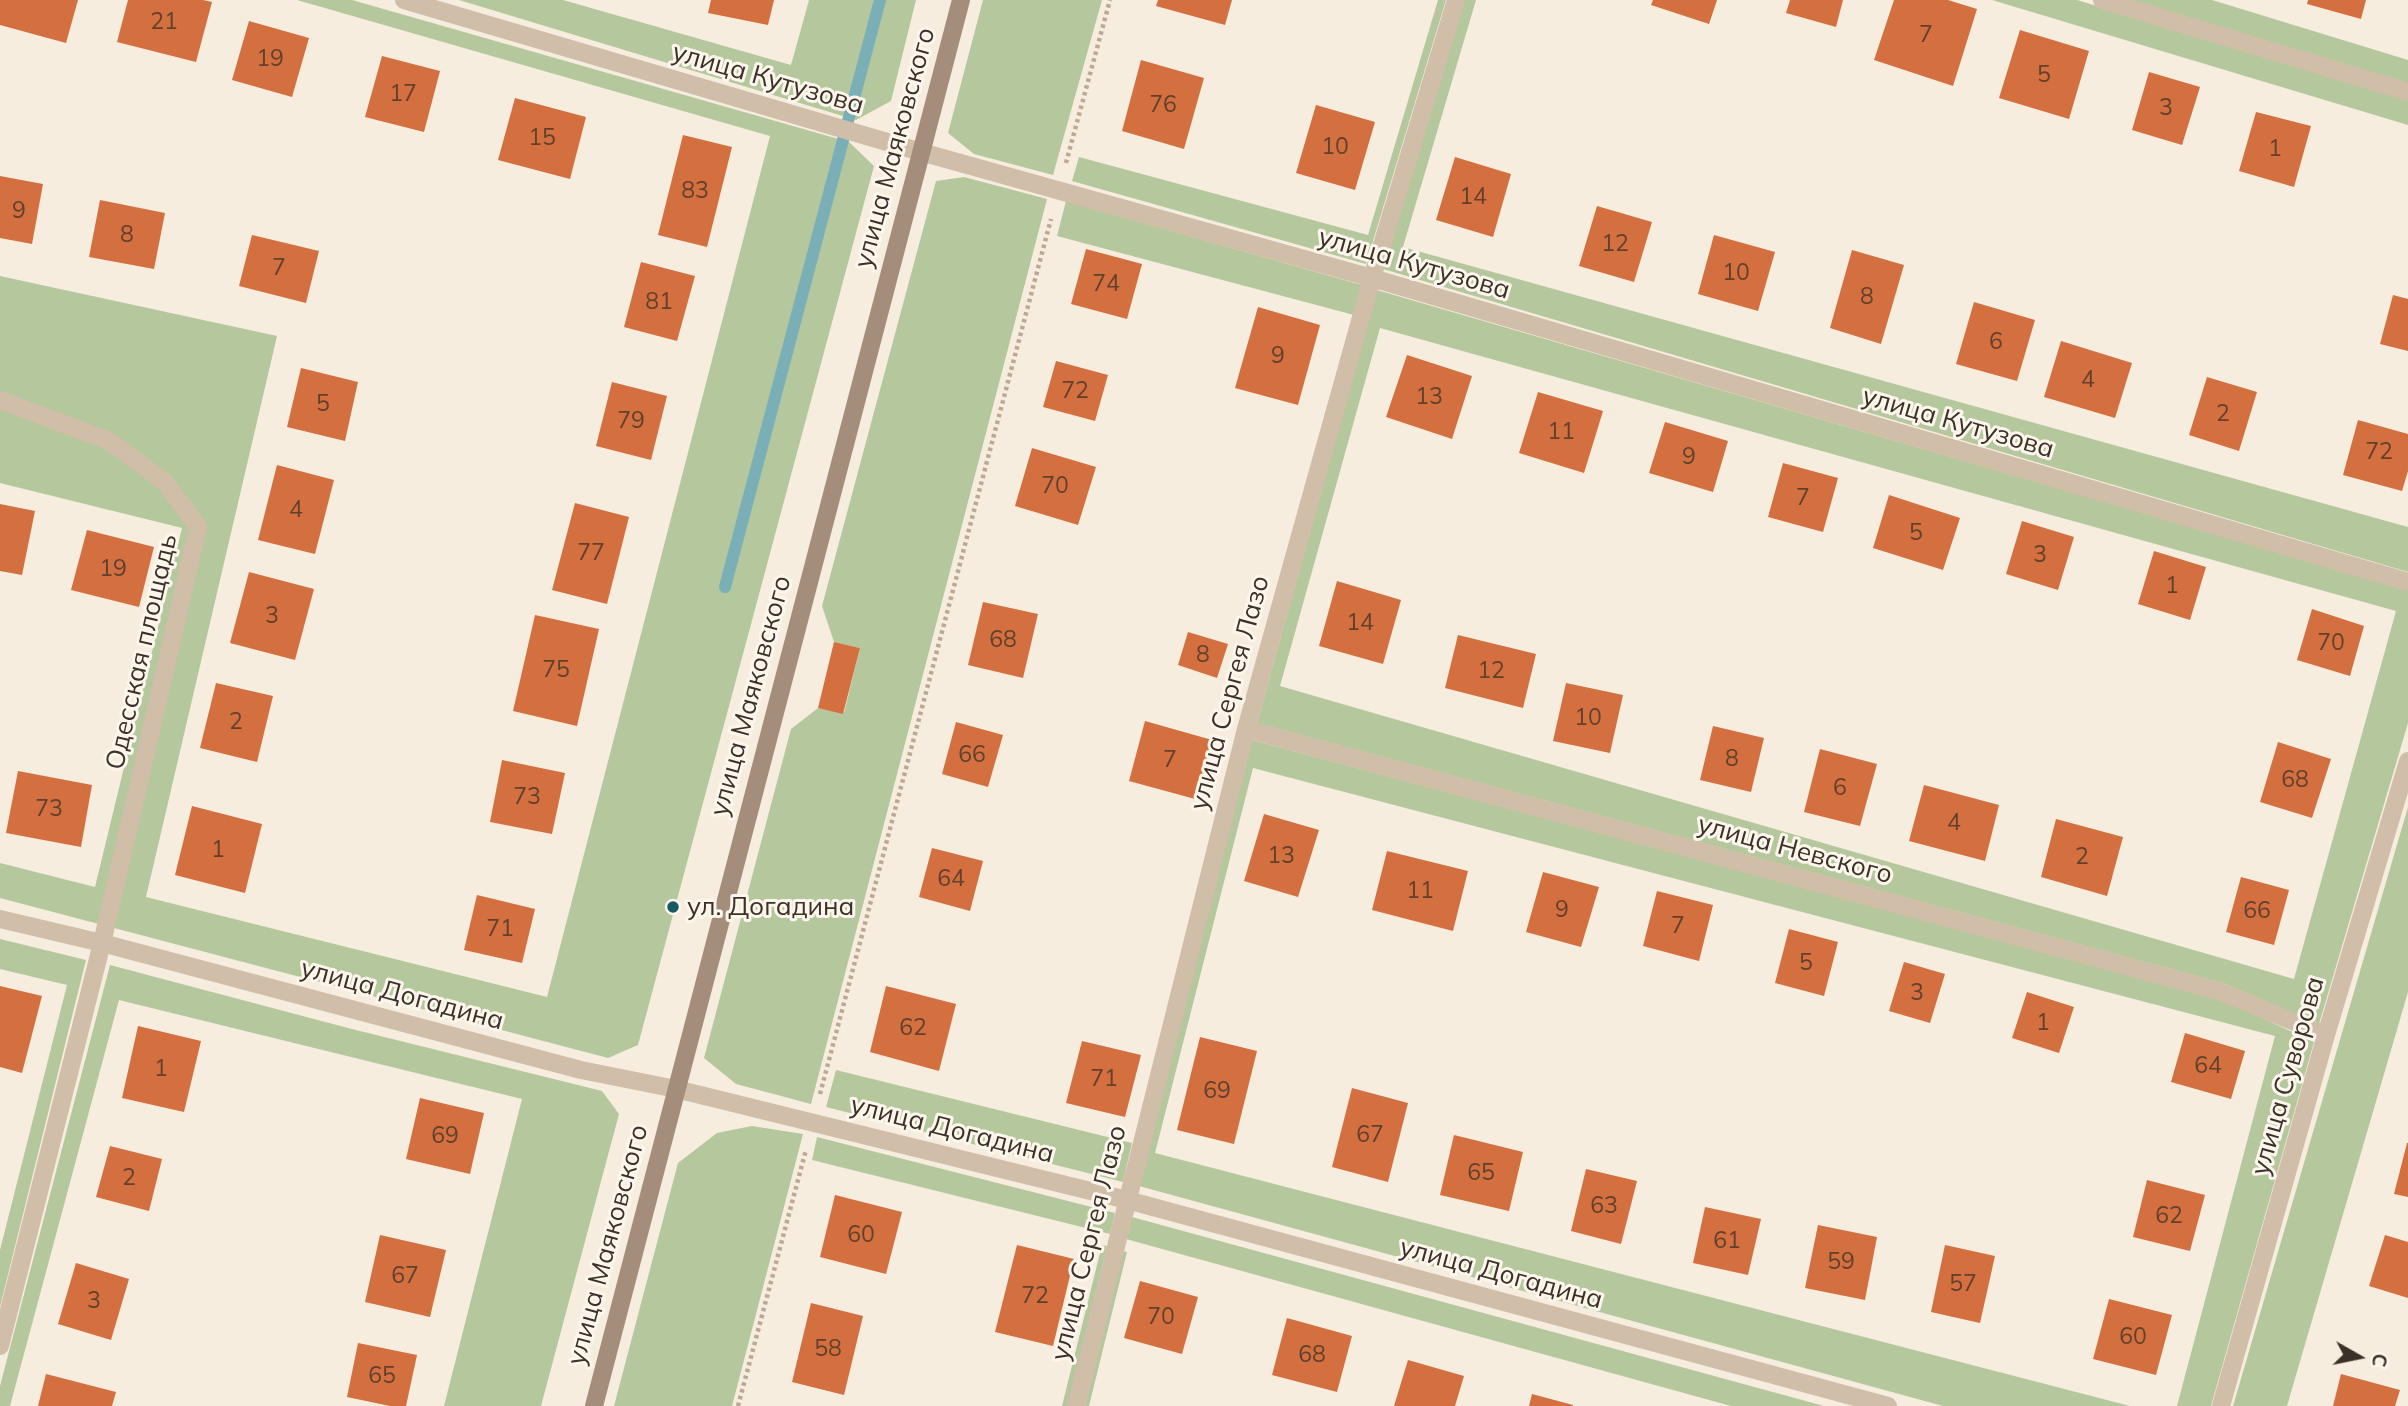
<!DOCTYPE html>
<meta charset="utf-8">
<style>
body{margin:0}
#map{position:relative;width:2408px;height:1406px;overflow:hidden;background:#f6eddf;font-family:Mulish,sans-serif}
canvas{display:block}
.north{position:absolute;left:2324px;top:1322px;width:70px;height:70px;-webkit-text-stroke:5px #fcf6ed;paint-order:stroke;rotate:99deg;font-size:19px;font-weight:700;line-height:28px;text-align:center;color:#3c3129}
.north::after{content:'';display:block;margin:auto;width:24px;height:32px;background:#3c3129;clip-path:polygon(50% 0,100% 100%,50% 72%,0 100%)}
</style>
<div id="map">
<canvas width="2408" height="1406"></canvas>
<div class="north">С</div>
</div>
<script>
const c = document.querySelector('canvas').getContext('2d');
c.lineJoin = 'round';
function fillPath(path, color) { c.fillStyle = color; c.fill(path, 'evenodd'); }
const toPath = rows => new Path2D(rows.map(r => 'M' + r).join(''));
function stroke(path, color, width, dash) { c.strokeStyle = color; c.lineWidth = width; c.lineCap = dash ? 'butt' : 'round'; c.setLineDash(dash || []); c.stroke(path); }
function write(font, color, halo, rows, align = 'center') {
  c.font = font + ' Mulish,sans-serif'; c.lineWidth = 6; c.setLineDash([]); c.textBaseline = 'middle'; c.strokeStyle = halo; c.fillStyle = color; for (const [text, x, y, turn = 0] of rows) {
    c.save(); c.translate(x, y); c.rotate((+turn || 0) * Math.PI / 180); c.textAlign = isNaN(turn) ? turn : align; if (halo) c.strokeText(text, 0, 0); c.fillText(text, 0, 0); c.restore();
  }
}
fillPath(toPath([
 [297,0,352,0,849,142,874,166,638,1045,608,1058,0,898,0,863,95,887,182,528,0,483,0,276,277,336,146,897,547,997,770,136],
 [459,0,563,0,791,65,809,0,916,0,891,101,856,120],
 [983,0,1102,0,1053,175,974,154,948,133],
 [1438,0,1446,0,1366,264,1072,181,1079,157,1368,235],
 [1464,0,1476,0,1403,247,2408,527,2408,572,1383,269],
 [1992,0,2077,0,2408,100,2408,125],
 [2126,0,2212,0,2408,60,2408,85],
 [964,177,1047,199,811,1104,736,1084,704,1058,791,729,818,708,844,713,860,648,834,642,822,606,936,181],
 [1066,201,1362,285,1354,315,1057,236],
 [1377,290,2408,590,2408,723,2319,1024,2223,983,1257,723],
 [1380,328,2396,611,2294,979,1280,686],
 [1252,740,2219,998,2314,1042,2211,1406,2177,1406,2275,1036,1253,768,1155,1153,2130,1406,1943,1406,1139,1186],
 [2408,807,2408,992,2287,1406,2233,1406],
 [0,939,86,960,0,1307,0,1250,67,985,0,969],
 [110,965,348,1028,602,1091,619,1114,541,1406,444,1406,522,1099,119,1000,10,1406,0,1406,0,1386],
 [836,1070,1132,1143,1123,1182,826,1107],
 [752,1126,803,1134,732,1406,614,1406,678,1163,717,1133],
 [817,1137,1115,1213,1110,1234,812,1160],
 [1132,1217,1824,1406,1731,1406,1126,1239],
 [1102,1245,1107,1246,1068,1406,1062,1406],
 [1123,1251,1127,1252,1089,1406,1085,1406]
]), '#b5c79d');
stroke(toPath([
 [725,587,880,0]
]), '#7aafb7', 12);
fillPath(toPath([
 [0,0,78,0,66,43,0,25],
 [128,0,203,0,212,2,196,62,117,42],
 [711,0,774,0,768,25,708,13],
 [1158,0,1232,0,1225,25,1156,6],
 [1653,0,1717,0,1709,24,1651,5],
 [1790,0,1843,0,1836,27,1786,13],
 [1894,0,1948,0,1977,9,1953,86,1874,60],
 [2308,0,2366,0,2361,19,2307,4],
 [249,21,309,38,292,97,232,80],
 [2020,30,2089,51,2069,119,1999,98],
 [382,56,440,71,424,132,365,117],
 [1141,60,1204,78,1184,149,1122,131],
 [2149,72,2200,87,2182,145,2132,130],
 [515,98,586,117,570,179,498,160],
 [1316,105,1375,122,1355,190,1296,173],
 [2256,112,2311,126,2294,187,2239,171],
 [683,135,732,147,707,247,658,235],
 [1455,157,1511,174,1493,237,1436,220],
 [0,176,43,184,32,244,0,238],
 [100,200,165,213,154,269,89,257],
 [1597,206,1652,222,1634,282,1579,266],
 [252,235,319,251,306,303,239,286],
 [1714,235,1775,252,1758,311,1698,294],
 [1086,249,1142,264,1127,319,1071,304],
 [1852,250,1904,265,1881,344,1830,328],
 [641,262,695,276,677,341,624,327],
 [2393,295,2408,299,2408,351,2380,344],
 [1974,302,2035,320,2017,381,1956,364],
 [1258,307,1320,325,1298,405,1235,388],
 [2061,341,2132,363,2115,418,2044,397],
 [1407,355,1472,376,1452,439,1386,417],
 [1056,361,1108,375,1095,421,1043,407],
 [301,368,358,382,345,441,287,427],
 [2207,377,2257,392,2239,451,2189,435],
 [612,382,667,396,651,460,596,446],
 [1538,392,1603,411,1584,473,1519,453],
 [2358,420,2408,434,2408,471,2402,491,2343,475],
 [1665,422,1728,441,1713,492,1649,473],
 [1032,448,1096,467,1078,525,1015,506],
 [1783,463,1838,478,1823,532,1768,517],
 [277,465,334,480,315,554,258,540],
 [1889,495,1960,518,1943,570,1873,548],
 [575,503,629,517,607,604,552,590],
 [0,504,35,511,22,575,0,571],
 [2022,521,2074,537,2058,590,2006,574],
 [87,530,154,547,139,607,71,590],
 [2154,551,2206,567,2190,620,2138,604],
 [249,572,314,589,295,660,230,643],
 [1337,581,1401,600,1383,664,1319,646],
 [983,602,1038,614,1023,678,968,665],
 [2312,609,2364,626,2350,676,2297,660],
 [535,615,599,629,577,726,513,711],
 [1188,632,1228,644,1217,678,1178,665],
 [1458,635,1536,654,1523,708,1445,688],
 [834,642,860,648,843,714,818,708],
 [216,683,273,696,257,762,200,748],
 [1566,683,1623,695,1610,753,1553,741],
 [1145,721,1212,740,1195,799,1129,781],
 [956,722,1003,735,988,787,942,774],
 [1713,726,1764,738,1751,792,1700,780],
 [2278,742,2331,759,2312,818,2260,802],
 [1820,749,1877,764,1860,826,1804,812],
 [502,760,565,773,552,834,490,822],
 [18,771,92,785,81,847,6,833],
 [1924,785,1999,805,1985,861,1909,841],
 [192,806,262,824,245,893,175,875],
 [1264,814,1319,830,1298,897,1244,881],
 [2056,819,2123,837,2107,896,2041,877],
 [932,848,983,861,970,911,919,897],
 [1387,851,1468,871,1453,931,1372,910],
 [1543,872,1599,887,1581,947,1526,932],
 [2241,877,2289,890,2274,945,2226,932],
 [1657,891,1713,905,1699,961,1643,946],
 [477,895,535,909,522,963,464,950],
 [1789,929,1838,942,1824,996,1775,983],
 [1904,962,1945,974,1930,1023,1889,1011],
 [0,986,42,996,22,1073,0,1067],
 [886,986,956,1004,939,1071,870,1052],
 [2027,992,2074,1007,2059,1053,2012,1038],
 [138,1026,201,1041,184,1112,122,1098],
 [2185,1033,2245,1051,2231,1099,2171,1082],
 [1200,1037,1257,1051,1234,1144,1177,1130],
 [1082,1041,1141,1055,1125,1117,1066,1103],
 [1352,1088,1408,1103,1388,1182,1332,1167],
 [420,1098,484,1113,470,1174,406,1159],
 [1454,1135,1523,1152,1509,1211,1440,1195],
 [2407,1143,2408,1143,2408,1197,2394,1194],
 [110,1146,162,1159,149,1211,96,1197],
 [1586,1169,1637,1181,1621,1244,1571,1231],
 [2147,1180,2205,1195,2190,1251,2133,1237],
 [835,1195,902,1212,886,1274,820,1257],
 [1705,1207,1761,1219,1748,1275,1693,1263],
 [1818,1225,1877,1237,1865,1300,1805,1288],
 [380,1235,446,1250,430,1317,365,1302],
 [2385,1235,2408,1242,2408,1298,2369,1286],
 [1017,1245,1074,1259,1053,1346,995,1332],
 [1945,1245,1995,1256,1980,1323,1931,1312],
 [76,1263,129,1279,111,1340,58,1324],
 [1140,1281,1198,1297,1182,1354,1124,1338],
 [2109,1299,2172,1315,2156,1375,2093,1359],
 [811,1303,863,1316,844,1395,792,1382],
 [1287,1318,1352,1336,1337,1392,1272,1375],
 [358,1343,417,1355,406,1406,390,1406,347,1397],
 [1408,1360,1464,1376,1455,1406,1394,1406],
 [46,1374,116,1392,112,1406,38,1406],
 [2341,1374,2400,1390,2395,1406,2333,1406],
 [1532,1394,1573,1405,1573,1406,1529,1406]
]), '#d46f3f');
stroke(toPath([
 [1066,163,1110,0],
 [820,1094,1051,219],
 [738,1406,806,1150]
]), '#bca893', 4.5, [3.5, 3.5]);
stroke(toPath([
 [404,0,921,152,1372,278,2408,582],
 [2102,0,2408,92],
 [0,400,109,441,165,482,198,527,102,943,0,1346],
 [1246,729,2219,991,2326,1035],
 [0,919,102,943,581,1070,676,1089,1127,1200,1888,1406],
 [1076,1406,1246,729,1372,278,1456,0],
 [2221,1406,2326,1035,2408,761]
]), '#d0bea9', 18);
stroke(toPath([
 [594,1406,961,0]
]), '#a48d7a', 18);
for (const [x, y, r, color] of [
 [673,907,7,"#195964"]
]) { const dot = new Path2D(); dot.arc(x, y, r, 0, 2 * Math.PI); c.fillStyle = color; c.fill(dot); stroke(dot, '#fcf6ed', 2.5); }
write('23px', '#62402e', null, [
 ["21",164,22],
 ["7",1926,35],
 ["19",270,59],
 ["5",2044,75],
 ["17",403,94],
 ["76",1163,105],
 ["3",2166,108],
 ["15",542,138],
 ["10",1335,147],
 ["1",2275,149],
 ["83",695,191],
 ["14",1473,197],
 ["9",19,211],
 ["8",127,235],
 ["12",1615,244],
 ["7",279,268],
 ["10",1736,273],
 ["74",1106,284],
 ["8",1867,297],
 ["81",659,302],
 ["6",1996,342],
 ["9",1278,356],
 ["4",2088,380],
 ["72",1075,391],
 ["13",1429,397],
 ["5",323,404],
 ["2",2223,414],
 ["79",631,421],
 ["11",1561,432],
 ["72",2379,452],
 ["9",1689,457],
 ["70",1055,486],
 ["7",1803,498],
 ["4",296,510],
 ["5",1916,533],
 ["77",591,553],
 ["3",2040,555],
 ["19",113,569],
 ["1",2172,586],
 ["3",272,616],
 ["14",1360,623],
 ["68",1003,640],
 ["70",2331,643],
 ["8",1203,655],
 ["75",556,670],
 ["12",1491,671],
 ["10",1588,718],
 ["2",236,722],
 ["66",972,755],
 ["8",1732,759],
 ["7",1170,760],
 ["68",2295,780],
 ["6",1840,788],
 ["73",527,797],
 ["73",49,809],
 ["4",1954,823],
 ["1",218,850],
 ["13",1281,856],
 ["2",2082,857],
 ["64",951,879],
 ["11",1420,891],
 ["9",1562,910],
 ["66",2257,911],
 ["7",1678,926],
 ["71",500,929],
 ["5",1806,963],
 ["3",1917,993],
 ["1",2043,1023],
 ["62",913,1028],
 ["64",2208,1066],
 ["1",161,1069],
 ["71",1104,1079],
 ["69",1217,1091],
 ["67",1370,1135],
 ["69",445,1136],
 ["65",1481,1173],
 ["2",129,1178],
 ["63",1604,1206],
 ["62",2169,1216],
 ["60",861,1235],
 ["61",1727,1241],
 ["59",1841,1262],
 ["67",405,1276],
 ["57",1963,1284],
 ["72",1035,1296],
 ["3",94,1301],
 ["70",1161,1317],
 ["60",2133,1337],
 ["58",828,1349],
 ["68",1312,1355],
 ["65",382,1376]
]);
write('26px', '#3c3129', '#fcf6ed', [
 ["улица Кутузова",768,79,16],
 ["улица Маяковского",895,148,-75],
 ["улица Кутузова",1414,264,16],
 ["улица Кутузова",1958,423,16],
 ["Одесская площадь",142,652,-77],
 ["улица Сергея Лазо",1230,693,-75],
 ["улица Маяковского",751,696,-75],
 ["улица Невского",1795,850,15],
 ["улица Догадина",402,995,15],
 ["улица Суворова",2288,1076,-74],
 ["улица Догадина",952,1130,14],
 ["улица Сергея Лазо",1089,1243,-76],
 ["улица Маяковского",608,1245,-75],
 ["улица Догадина",1501,1274,15]
]);
write('26px', '#3c3129', '#fcf6ed', [
 ["ул. Догадина",687,907]
], 'left');
</script>
